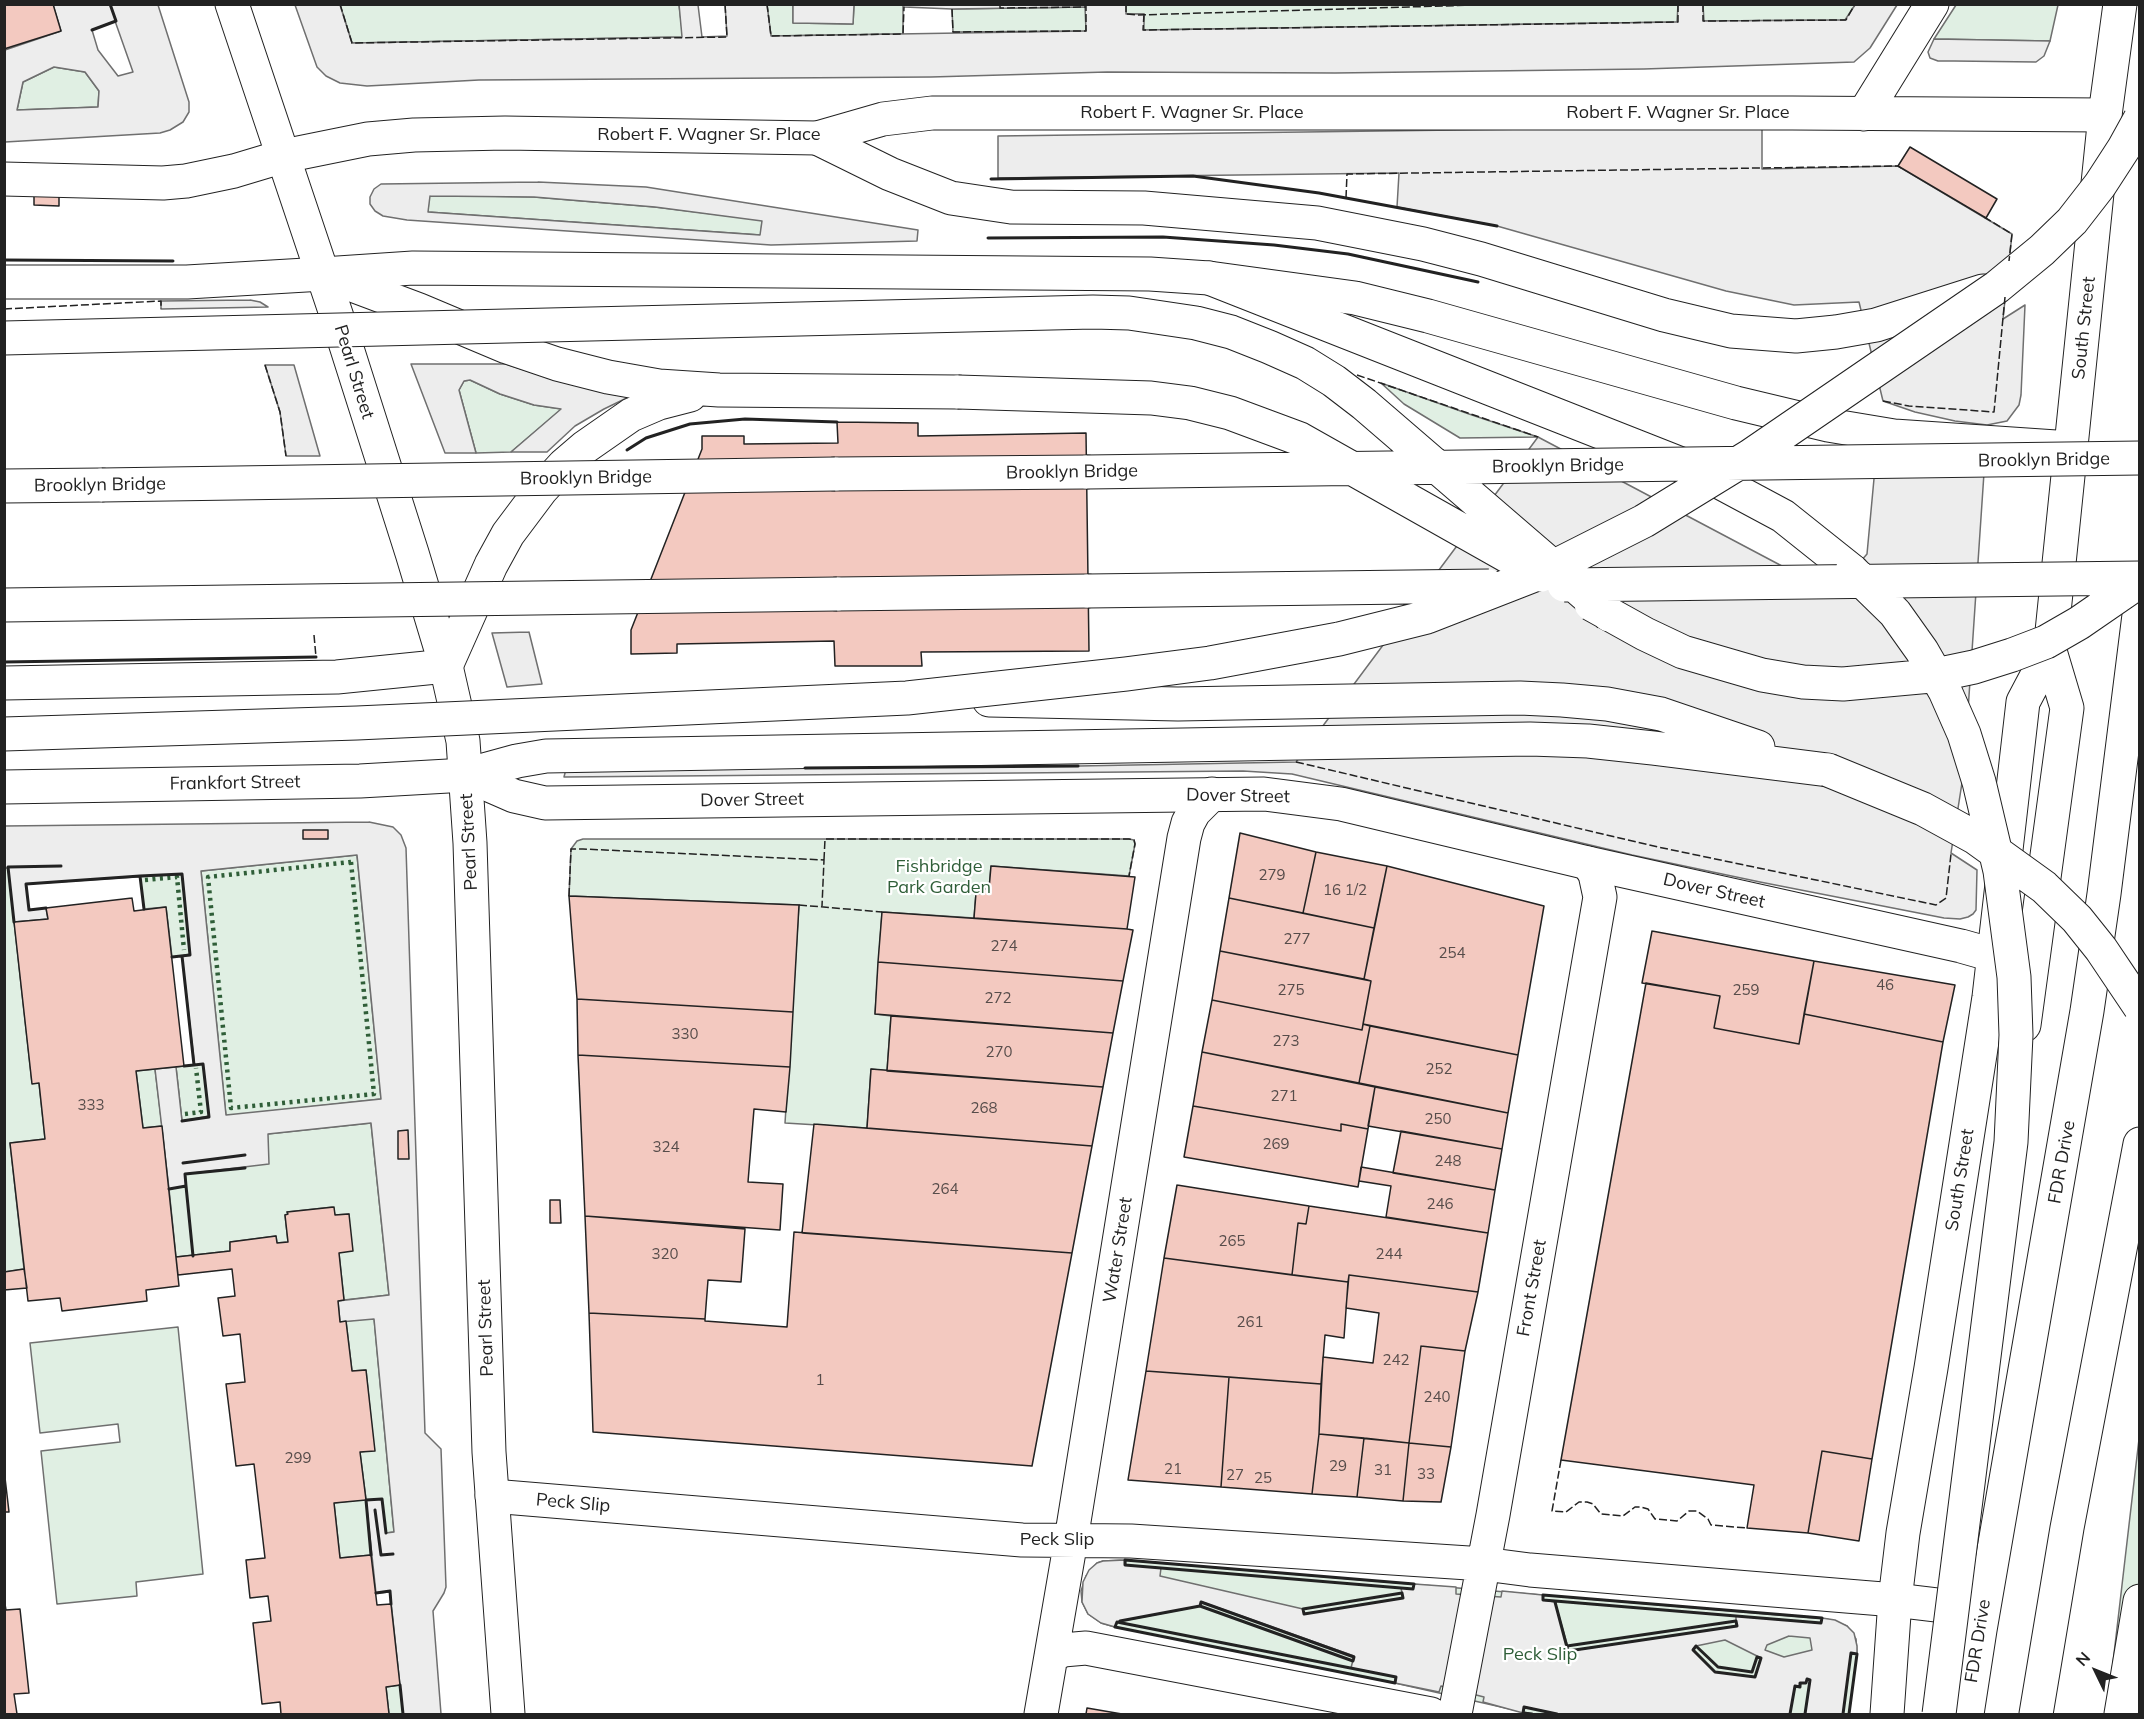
<!DOCTYPE html>
<style>
body{margin:0}
#map{position:relative;width:2144px;height:1719px;overflow:hidden;background:#fff;font-family:Mulish,sans-serif}
canvas{display:block}
.frame{position:absolute;inset:0;border:6px solid #222;pointer-events:none}
.north{position:absolute;left:2066px;top:1641px;width:60px;height:60px;-webkit-text-stroke:4px #fff;paint-order:stroke;rotate:313deg;font-size:16px;font-weight:700;line-height:24px;text-align:center;color:#222}
.north::after{content:'';display:block;margin:auto;width:21px;height:27px;background:#222;clip-path:polygon(50% 0,100% 100%,50% 72%,0 100%)}
</style>
<div id="map">
<canvas width="2144" height="1719"></canvas>
<div class="frame"></div>
<div class="north">N</div>
</div>
<script>
const c = document.querySelector('canvas').getContext('2d');
c.lineJoin = 'round';
function fillPath(path, color) { c.fillStyle = color; c.fill(path, 'evenodd'); }
const toPath = rows => new Path2D(rows.map(r => 'M' + r).join(''));
function stroke(path, color, width, dash) { c.strokeStyle = color; c.lineWidth = width; c.lineCap = dash ? 'butt' : 'round'; c.setLineDash(dash || []); c.stroke(path); }
function write(font, color, halo, rows, align = 'center') {
  c.font = font + ' Mulish,sans-serif'; c.lineWidth = 4.5; c.setLineDash([]); c.textBaseline = 'middle'; c.strokeStyle = halo; c.fillStyle = color; for (const [text, x, y, turn = 0] of rows) {
    c.save(); c.translate(x, y); c.rotate((+turn || 0) * Math.PI / 180); c.textAlign = isNaN(turn) ? turn : align; if (halo) c.strokeText(text, 0, 0); c.fillText(text, 0, 0); c.restore();
  }
}
const green = toPath([
 [1678,4,1678,22,1143,30,1144,14,1126,14,1126,5,1678,4],
 [340,5,679,5,683,37,352,43,340,5],
 [767,5,793,5,793,23,853,24,854,5,903,5,903,34,771,36,767,5],
 [1703,5,1855,5,1846,20,1703,21,1703,5],
 [1956,5,1956,4,2058,5,2050,41,1934,39,1956,5],
 [1086,7,1086,31,953,32,952,9,1086,7],
 [54,67,85,72,99,91,98,107,17,110,23,82,54,67],
 [429,195,534,197,655,207,762,220,761,235,428,212,429,195],
 [470,380,500,394,534,405,562,409,511,452,476,453,459,390,464,381,470,380],
 [1381,383,1469,414,1538,437,1460,438,1404,404,1381,383],
 [583,839,1129,839,1134,840,1135,844,1129,876,991,866,989,889,982,889,982,894,976,893,974,918,882,912,875,1014,891,1016,887,1071,871,1069,867,1128,785,1123,799,905,569,896,571,849,577,841,583,839],
 [357,855,381,1099,226,1116,201,871,357,855],
 [8,867,32,1083,39,1083,45,1139,10,1143,24,1269,5,1272,4,868,8,867],
 [182,874,190,955,172,957,166,907,144,909,140,876,182,874],
 [203,1064,209,1117,182,1121,176,1067,203,1064],
 [155,1069,162,1126,143,1128,136,1071,155,1069],
 [371,1123,389,1295,344,1300,339,1253,349,1214,335,1215,333,1207,287,1212,288,1214,285,1215,288,1242,277,1243,276,1236,230,1242,230,1251,176,1257,169,1189,186,1186,185,1174,245,1168,267,1134,371,1123],
 [374,1318,394,1532,386,1533,366,1500,371,1555,340,1558,334,1503,366,1499,360,1452,374,1450,366,1370,352,1371,346,1321,374,1318],
 [178,1327,203,1574,136,1582,137,1596,57,1604,41,1451,120,1442,118,1424,40,1433,30,1343,178,1327],
 [2139,1439,2139,1714,2107,1714,2139,1439],
 [1125,1560,1827,1619,1847,1626,1856,1639,1857,1654,1849,1714,1532,1714,1395,1683,1115,1627,1101,1623,1088,1614,1082,1602,1081,1591,1086,1576,1097,1563,1103,1561,1125,1560],
 [400,1685,403,1714,389,1714,386,1687,400,1685]
]);
fillPath(green, '#e0efe3');
stroke(green, '#6f6f6f', 1.5);
const parking = toPath([
 [679,4,698,5,702,37,727,36,725,4,767,5,771,36,1086,31,1085,7,952,9,904,7,903,4,1126,5,1126,14,1144,14,1144,30,1677,22,1678,4,1703,5,1704,21,1845,20,1855,5,1897,5,1870,48,1854,62,1644,69,1335,73,1107,72,931,77,479,80,367,86,340,83,326,76,317,67,295,5,340,5,352,43,682,37,679,4],
 [53,5,158,5,189,102,189,112,183,122,170,130,160,133,5,142,5,50,61,31,53,5],
 [115,21,133,72,118,76,98,50,92,30,115,21],
 [54,67,85,72,99,91,98,107,17,110,23,82,54,67],
 [793,5,854,5,853,24,793,23,793,5],
 [1934,39,2050,41,2044,56,2036,62,1954,61,1938,61,1930,58,1928,52,1934,39],
 [1762,126,1762,169,1898,166,2012,234,2003,319,2025,305,2021,395,2019,405,2007,421,1987,425,1955,421,1915,412,1883,401,1859,302,1794,305,1726,291,1497,226,1397,207,1399,173,998,178,998,136,1762,126],
 [538,182,646,187,918,230,917,241,771,245,407,220,383,216,375,211,370,204,370,197,374,189,381,184,538,182],
 [430,196,534,197,655,207,762,221,760,235,428,212,430,196],
 [250,300,260,302,268,307,161,309,161,301,250,300],
 [411,364,506,364,543,376,635,394,604,409,575,426,547,452,511,452,561,409,534,405,500,394,470,380,464,381,459,390,476,453,445,453,411,364],
 [265,365,294,365,320,456,286,456,280,412,265,365],
 [1538,437,1833,593,1867,554,1875,468,1984,473,1964,770,1951,853,1977,870,1976,910,1973,914,1968,917,1960,919,1944,918,1760,882,1632,855,1292,774,1243,771,564,777,566,769,1078,766,1296,762,1538,437],
 [529,632,542,684,507,687,492,633,529,632],
 [369,822,393,827,401,835,406,848,425,1433,441,1449,446,1587,444,1593,433,1611,441,1714,403,1714,390,1592,376,1593,366,1500,382,1499,386,1533,394,1532,374,1319,340,1322,338,1301,389,1295,371,1123,268,1134,269,1164,185,1174,186,1186,169,1189,155,1069,176,1067,182,1121,209,1116,203,1064,194,1065,194,1060,182,956,190,954,182,874,26,884,29,910,46,908,48,919,14,922,8,868,5,868,4,826,369,822],
 [357,855,381,1099,226,1115,201,871,357,855],
 [1125,1560,1126,1565,1161,1568,1160,1576,1303,1609,1304,1614,1403,1598,1401,1588,1413,1589,1414,1584,1456,1587,1456,1594,1501,1597,1502,1591,1543,1595,1543,1600,1555,1602,1569,1651,1736,1626,1736,1616,1821,1623,1822,1618,1835,1620,1847,1626,1854,1633,1857,1646,1857,1654,1851,1653,1843,1714,1805,1714,1810,1681,1807,1679,1806,1683,1801,1683,1800,1687,1795,1686,1790,1714,1557,1714,1525,1707,1523,1713,1483,1702,1484,1697,1441,1686,1439,1692,1395,1683,1396,1677,1351,1668,1354,1656,1202,1602,1200,1606,1117,1622,1115,1627,1101,1623,1088,1614,1082,1602,1083,1582,1089,1570,1097,1563,1103,1561,1125,1560],
 [1789,1636,1810,1638,1812,1650,1784,1657,1765,1650,1767,1645,1789,1636],
 [1725,1640,1761,1658,1755,1677,1715,1672,1693,1649,1696,1646,1725,1640]
]);
fillPath(parking, '#ededed');
stroke(parking, '#6f6f6f', 1.5);
const building = toPath([
 [4,4,53,4,61,31,4,49,4,4],
 [1910,147,1997,199,1986,218,1898,166,1910,147],
 [34,185,59,186,59,206,34,205,34,185],
 [837,422,918,423,918,436,1086,433,1089,651,921,652,922,666,835,666,834,641,677,644,677,653,631,654,631,630,702,449,702,436,744,436,744,444,838,443,837,422],
 [303,830,328,830,328,839,303,839,303,830],
 [1240,833,1316,852,1303,913,1229,898,1240,833],
 [1316,852,1387,866,1374,928,1303,913,1316,852],
 [991,866,1135,877,1127,929,974,918,976,893,982,894,982,889,989,889,991,866],
 [1387,866,1544,906,1518,1055,1363,1024,1371,981,1364,979,1387,866],
 [569,896,799,905,793,1012,577,999,569,896],
 [132,898,134,911,166,907,184,1066,136,1071,143,1128,162,1126,179,1286,146,1290,147,1301,62,1311,60,1298,28,1301,10,1143,45,1139,39,1083,32,1084,14,922,48,919,46,908,132,898],
 [1229,898,1374,928,1364,979,1220,951,1229,898],
 [882,912,1127,929,1133,930,1123,981,878,962,882,912],
 [1652,931,1814,961,1799,1044,1714,1028,1720,996,1642,983,1652,931],
 [1220,951,1371,981,1362,1030,1212,1000,1220,951],
 [1814,961,1955,985,1943,1042,1804,1014,1814,961],
 [878,962,1123,981,1113,1033,875,1014,878,962],
 [1646,983,1720,996,1714,1028,1799,1044,1804,1014,1943,1042,1872,1459,1822,1451,1808,1533,1747,1528,1754,1485,1561,1460,1646,983],
 [577,999,793,1012,790,1067,578,1055,577,999],
 [1212,1000,1362,1030,1363,1024,1370,1026,1359,1083,1202,1052,1212,1000],
 [891,1016,1113,1033,1103,1087,887,1071,891,1016],
 [1370,1026,1518,1055,1508,1113,1359,1083,1370,1026],
 [1202,1052,1375,1087,1368,1129,1341,1124,1341,1131,1193,1106,1202,1052],
 [578,1055,790,1067,786,1112,754,1109,748,1182,783,1184,780,1230,585,1216,578,1055],
 [871,1069,1103,1087,1092,1146,867,1128,871,1069],
 [1375,1087,1508,1113,1502,1149,1368,1126,1375,1087],
 [1193,1106,1341,1131,1341,1124,1368,1129,1358,1187,1184,1157,1193,1106],
 [814,1124,1092,1146,1072,1253,802,1233,814,1124],
 [408,1130,409,1159,398,1159,398,1131,408,1130],
 [1401,1131,1502,1149,1495,1190,1393,1173,1401,1131],
 [1361,1167,1495,1190,1488,1233,1386,1217,1391,1186,1359,1181,1361,1167],
 [1177,1185,1309,1206,1306,1224,1298,1223,1292,1275,1164,1258,1177,1185],
 [550,1200,560,1200,561,1223,550,1223,550,1200],
 [1309,1206,1488,1233,1478,1292,1349,1275,1348,1282,1292,1275,1298,1223,1306,1224,1309,1206],
 [334,1207,335,1215,349,1214,353,1251,339,1253,344,1300,338,1301,340,1322,346,1321,352,1371,366,1370,375,1451,360,1452,366,1500,334,1503,340,1558,371,1555,377,1605,391,1604,400,1685,386,1687,389,1714,281,1714,280,1702,262,1704,253,1623,271,1621,268,1596,250,1598,246,1560,265,1558,254,1464,236,1466,226,1384,245,1382,240,1334,223,1336,218,1298,235,1296,232,1269,178,1275,176,1257,230,1251,230,1242,276,1236,277,1243,288,1242,285,1215,288,1214,287,1212,334,1207],
 [585,1216,745,1229,741,1282,708,1280,705,1319,589,1313,585,1216],
 [794,1232,1072,1253,1032,1466,593,1432,589,1313,705,1319,705,1321,787,1327,794,1232],
 [1164,1258,1348,1282,1344,1338,1325,1335,1321,1384,1146,1371,1164,1258],
 [24,1269,27,1288,4,1290,4,1272,24,1269],
 [1349,1275,1478,1292,1465,1351,1421,1346,1409,1443,1319,1434,1323,1357,1373,1363,1379,1313,1346,1308,1349,1275],
 [1421,1346,1465,1351,1451,1447,1409,1443,1421,1346],
 [1146,1371,1229,1377,1221,1487,1128,1480,1146,1371],
 [1229,1377,1321,1384,1319,1434,1312,1494,1221,1487,1229,1377],
 [1319,1434,1364,1438,1357,1497,1312,1494,1319,1434],
 [1364,1438,1409,1443,1403,1501,1357,1497,1364,1438],
 [1409,1443,1451,1447,1441,1502,1403,1501,1409,1443],
 [1822,1451,1872,1459,1859,1541,1808,1533,1822,1451],
 [4,1469,9,1512,4,1512,4,1469],
 [4,1598,6,1610,20,1609,29,1693,14,1694,17,1714,4,1714,4,1598],
 [1087,1708,1122,1714,1086,1714,1087,1708]
]);
fillPath(building, '#f3c9c0');
stroke(building, '#222', 1.5);
const street = toPath([
 [4,179,163,183,186,181,234,171,284,156],
 [492,1496,1022,1540,1131,1541,1484,1564,1530,1570,1895,1600,1945,1606],
 [1051,1656,1063,1650,1086,1648,1431,1714],
 [1041,1714,1071,1540,1184,838,1188,823,1194,812,1212,794],
 [1455,1714,1493,1515,1600,897,1595,874,1588,863]
]);
const secondary = toPath([
 [1864,114,1932,4],
 [284,156,368,139,414,135,505,133,817,138,883,119,932,113,1792,113,2105,115],
 [323,274,413,268,1150,274,1209,278,1355,298,1428,316,1736,403,1828,425,1894,436,2056,447],
 [4,787,360,781,466,775,514,796,545,803,1264,794,1341,804,1588,863,1961,946,2021,963]
]);
const primary = toPath([
 [232,4,337,317,412,553,446,666,463,741,470,843,489,1452,508,1714],
 [2024,1025,2067,708,2050,651],
 [1887,1714,1895,1600,1903,1533,1931,1368,1989,997,2023,702,2050,651,2105,115,2120,4]
]);
const highway = toPath([
 [817,138,890,174,951,198,1011,207,1144,208,1317,223,1423,244,1481,259,1664,315,1731,331,1796,336,1836,332,1876,325,1983,291],
 [1209,278,1699,471,1783,516,1852,571],
 [4,282,187,282,323,274,419,310,507,347,557,364,608,377,659,386,719,390,958,392],
 [835,474,1087,472],
 [4,486,102,485],
 [837,594,1088,591],
 [4,683,337,677,446,666,491,565,508,534,541,490,564,465,585,447,631,415,659,403,690,395],
 [989,700,1178,704,1520,698,1562,700,1607,704,1661,714,1758,747],
 [466,775,517,761,546,756,1530,739,1588,741,1653,748,1828,770],
 [1967,1714,1980,1630,2087,1011,2104,894,2140,607],
 [2036,1714,2067,1528,2140,1144],
 [2121,1714,2140,1601]
]);
stroke(street, '#222', 35);
stroke(secondary, '#222', 35);
stroke(primary, '#222', 35);
stroke(highway, '#222', 35);
stroke(street, '#fff', 33);
stroke(secondary, '#fff', 33);
stroke(primary, '#fff', 33);
stroke(highway, '#fff', 33);
const highwayBridge = toPath([
 [4,338,1093,312,1129,313,1196,323,1231,332,1269,347,1305,363,1334,381,1364,404,1609,615],
 [958,392,1151,398,1190,403,1230,413,1300,439,1541,575],
 [1087,472,2140,458],
 [102,485,835,474],
 [1852,571,1895,613,1922,651,1945,691,1964,734,1979,782,2000,871,2014,977,2016,1035,2011,1142,1939,1714],
 [1564,585,2140,578],
 [1088,591,1489,586],
 [1591,604,1645,634,1683,652,1762,675,1803,682,1843,684,1931,676,1974,667,2012,655,2046,642,2079,623,2140,581],
 [4,605,837,594],
 [4,734,357,723,907,698,1126,674,1210,663,1339,639,1427,617,1545,571,1644,521,1750,456,1997,287,2042,250,2072,221,2100,185,2124,148,2140,119],
 [1828,770,1923,809,1976,838,2044,887,2077,919,2101,949,2140,1007]
]);
stroke(highwayBridge, '#222', 35, []);
stroke(highwayBridge, '#fff', 33);
stroke(toPath([
 [351,862,374,1094,231,1108,208,877,351,862],
 [145,880,177,877,184,950],
 [185,1114,201,1112,196,1068]
]), '#2f5e38', 4.5, [3, 4.5]);
stroke(toPath([
 [340,4,352,43,727,37,725,4],
 [767,4,771,36,903,34,904,7],
 [1000,4,1000,8,1086,7,1086,4],
 [1126,4,1126,14,1137,15,1510,4],
 [1703,4,1703,21,1846,20,1855,4],
 [952,9,953,32,1086,31,1086,7],
 [1144,14,1143,30,1678,22,1678,4],
 [1346,198,1347,174,1898,166,1901,168],
 [1984,217,2012,234,2009,261],
 [4,309,161,301,161,309],
 [265,365,280,412,286,456],
 [1357,375,1538,437],
 [1883,401,1909,406,1994,412,2005,297],
 [314,635,316,657],
 [1296,762,1658,847,1936,905,1946,898,1951,854],
 [824,860,825,839,1129,839,1134,840,1135,844,1129,876],
 [569,896,571,849,583,849,824,860,822,906],
 [799,905,882,912],
 [1561,1460,1552,1511,1566,1512,1579,1502,1587,1502,1593,1504,1601,1514,1623,1516,1635,1507,1641,1507,1648,1509,1655,1519,1677,1521,1689,1511,1697,1511,1708,1519,1711,1525,1747,1528]
]), '#222', 1.5, [8, 3]);
stroke(toPath([
 [92,30,116,21,110,4],
 [991,179,1193,176,1319,193,1497,226],
 [988,238,1163,237,1274,245,1348,254,1478,282],
 [4,260,173,261],
 [627,450,646,438,690,424,745,419,837,422],
 [4,662,316,657],
 [805,768,1078,766],
 [140,876,182,874,190,955,172,957],
 [46,908,29,910,26,884,140,876,144,909],
 [14,922,8,867,61,866],
 [182,956,194,1065,184,1066],
 [182,1121,209,1117,203,1064,194,1065],
 [183,1163,245,1155],
 [186,1186,193,1256],
 [169,1189,186,1186,185,1174,245,1168],
 [375,1510,381,1555,393,1554],
 [371,1555,366,1500,382,1499,386,1533],
 [1125,1560,1414,1584,1413,1589,1125,1565,1125,1560],
 [376,1593,390,1591,391,1604],
 [1402,1593,1403,1598,1304,1614,1303,1609,1402,1593],
 [1543,1595,1822,1618,1821,1623,1736,1616,1543,1600,1543,1595],
 [1201,1602,1354,1657,1353,1661,1200,1606,1201,1602],
 [1555,1602,1568,1651,1737,1626,1736,1621,1567,1646],
 [1120,1621,1200,1606],
 [1117,1622,1396,1677,1395,1683,1115,1627,1117,1622],
 [1696,1646,1718,1667,1752,1672,1757,1657,1761,1658,1755,1677,1715,1672,1693,1650,1696,1646],
 [400,1685,403,1714],
 [1532,1714,1523,1713,1524,1707,1557,1714],
 [1790,1714,1795,1686,1800,1687,1800,1683,1806,1683,1807,1679,1810,1680,1805,1714],
 [1843,1714,1851,1653,1857,1654,1849,1714]
]), '#222', 3);
write('15px', '#564c4a', null, [
 ["279",1272,875],
 ["16 1/2",1345,890],
 ["277",1297,939],
 ["274",1004,946],
 ["254",1452,953],
 ["46",1885,985],
 ["275",1291,990],
 ["259",1746,990],
 ["272",998,998],
 ["330",685,1034],
 ["273",1286,1041],
 ["270",999,1052],
 ["252",1439,1069],
 ["271",1284,1096],
 ["333",91,1105],
 ["268",984,1108],
 ["250",1438,1119],
 ["269",1276,1144],
 ["324",666,1147],
 ["248",1448,1161],
 ["264",945,1189],
 ["246",1440,1204],
 ["265",1232,1241],
 ["320",665,1254],
 ["244",1389,1254],
 ["261",1250,1322],
 ["242",1396,1360],
 ["1",820,1380],
 ["240",1437,1397],
 ["299",298,1458],
 ["29",1338,1466],
 ["21",1173,1469],
 ["31",1383,1470],
 ["33",1426,1474],
 ["27",1235,1475],
 ["25",1263,1478]
]);
write('18px', '#222', '#fff', [
 ["Robert F. Wagner Sr. Place",1192,113],
 ["Robert F. Wagner Sr. Place",1678,113],
 ["Robert F. Wagner Sr. Place",709,135],
 ["South Street",2084,328,-84],
 ["Pearl Street",354,372,73],
 ["Brooklyn Bridge",2044,460,-1],
 ["Brooklyn Bridge",1558,466,-1],
 ["Brooklyn Bridge",1072,472,-1],
 ["Brooklyn Bridge",586,478,-1],
 ["Brooklyn Bridge",100,485,-1],
 ["Frankfort Street",235,783,-1],
 ["Dover Street",1238,796,1],
 ["Dover Street",752,800,-1],
 ["Pearl Street",469,842,-93],
 ["Dover Street",1714,891,13],
 ["FDR Drive",2062,1162,-80],
 ["South Street",1960,1180,-81],
 ["Water Street",1118,1250,-81],
 ["Front Street",1532,1288,-80],
 ["Pearl Street",486,1328,-92],
 ["Peck Slip",573,1503,5],
 ["Peck Slip",1057,1540],
 ["FDR Drive",1978,1641,-81]
]);
write('18px', '#2f5e38', '#fff', [
 ["Fishbridge",939,867],
 ["Park Garden",939,888],
 ["Peck Slip",1540,1655]
]);
</script>
